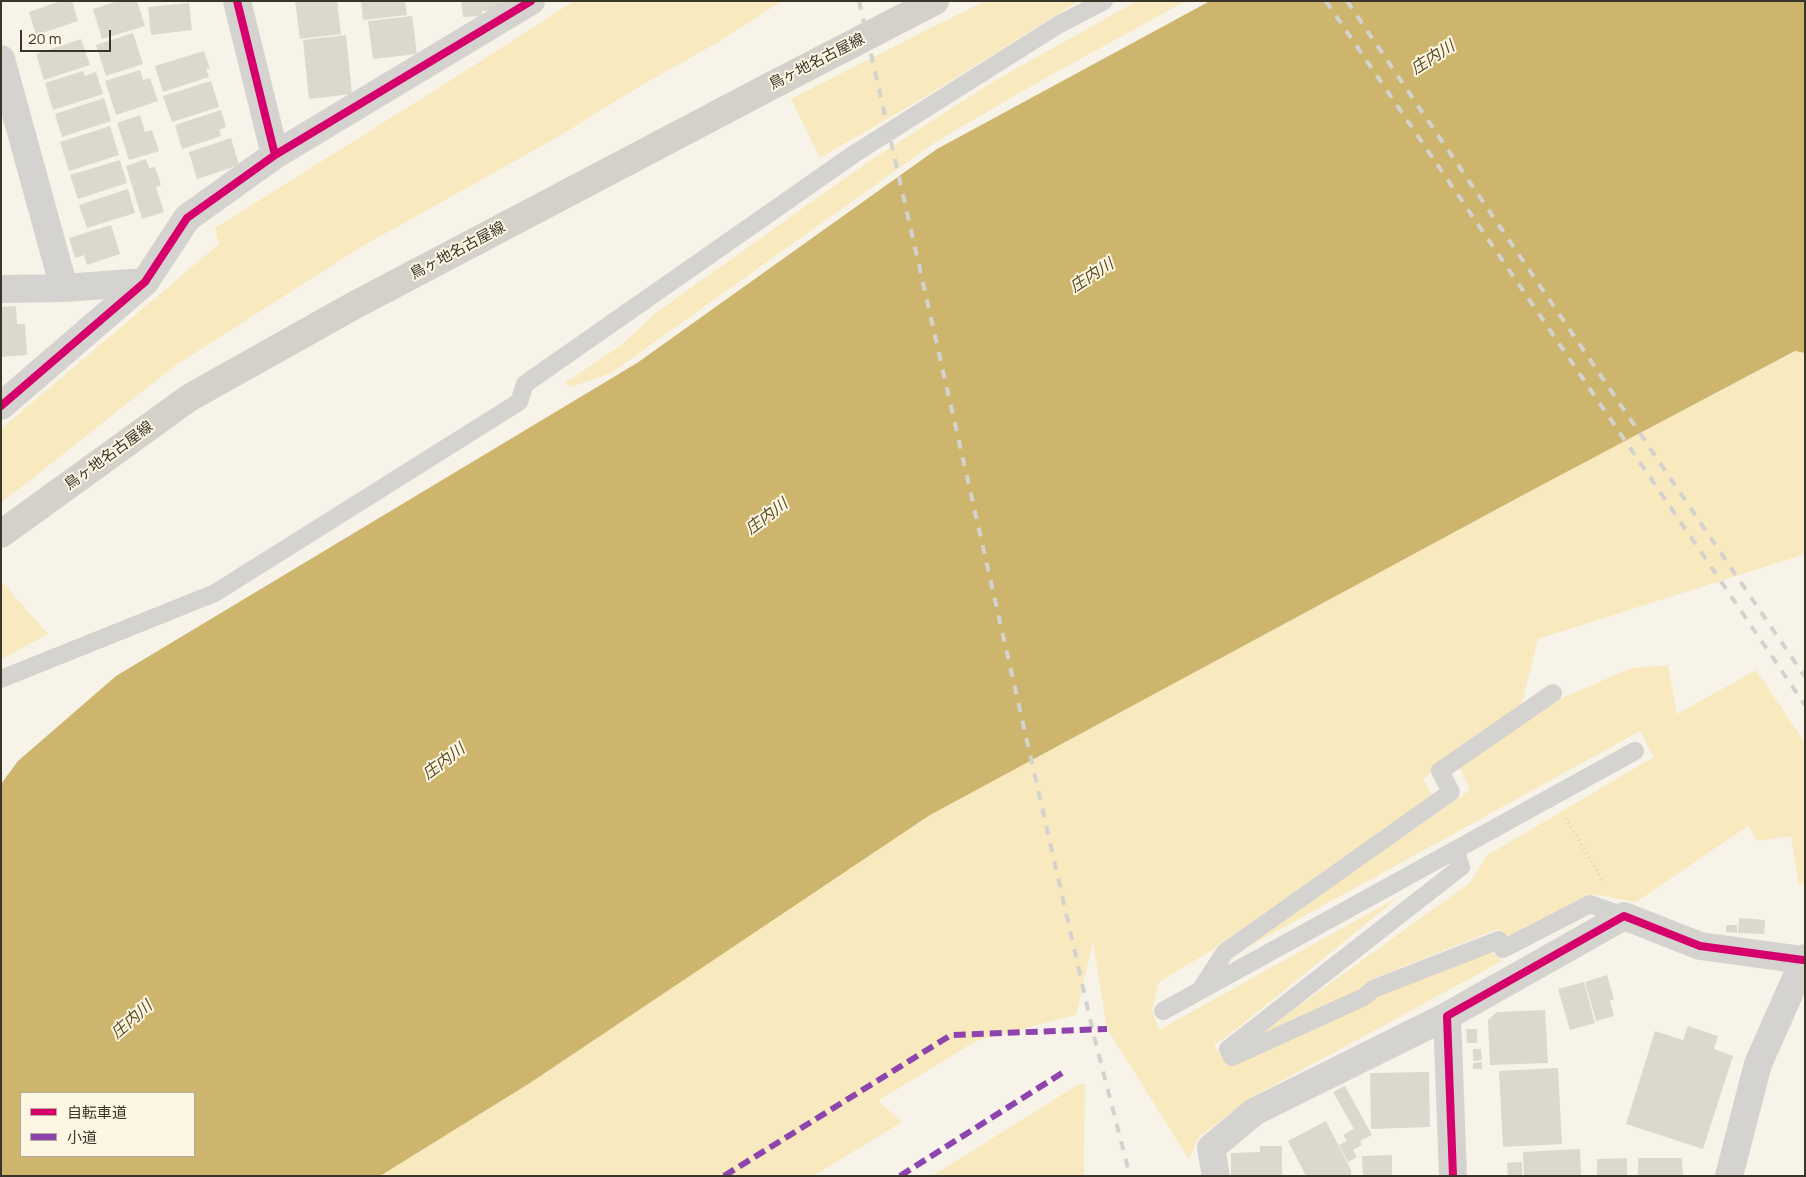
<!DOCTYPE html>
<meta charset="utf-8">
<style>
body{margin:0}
#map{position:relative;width:1806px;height:1177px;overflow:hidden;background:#f7f3e9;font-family:Manrope,"Noto Sans JP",sans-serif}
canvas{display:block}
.frame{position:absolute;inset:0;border:2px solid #3a3529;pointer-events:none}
.legend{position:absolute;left:20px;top:1092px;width:175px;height:65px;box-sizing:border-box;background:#fdf6e3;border:1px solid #afa999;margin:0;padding:6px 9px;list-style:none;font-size:15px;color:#3a3529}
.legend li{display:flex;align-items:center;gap:10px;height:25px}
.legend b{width:25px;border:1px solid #afa999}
.scale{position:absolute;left:20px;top:30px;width:91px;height:22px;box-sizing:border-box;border:2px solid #3a3529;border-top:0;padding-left:6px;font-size:15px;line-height:18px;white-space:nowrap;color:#3a3529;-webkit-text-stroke:4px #fdf6e3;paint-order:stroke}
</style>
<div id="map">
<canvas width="1806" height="1177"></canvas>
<div class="frame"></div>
<ul class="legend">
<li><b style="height:6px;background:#d6006c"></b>自転車道</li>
<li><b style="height:6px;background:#8e44ad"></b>小道</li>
</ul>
<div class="scale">20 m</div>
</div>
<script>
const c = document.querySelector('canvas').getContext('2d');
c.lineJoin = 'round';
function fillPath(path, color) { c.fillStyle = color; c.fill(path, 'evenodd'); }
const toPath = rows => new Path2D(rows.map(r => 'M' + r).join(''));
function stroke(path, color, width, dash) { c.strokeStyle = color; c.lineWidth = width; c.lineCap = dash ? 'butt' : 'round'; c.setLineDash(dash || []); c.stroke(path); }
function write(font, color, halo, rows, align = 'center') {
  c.font = font + ' Manrope,"Noto Sans JP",sans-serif'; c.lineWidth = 4; c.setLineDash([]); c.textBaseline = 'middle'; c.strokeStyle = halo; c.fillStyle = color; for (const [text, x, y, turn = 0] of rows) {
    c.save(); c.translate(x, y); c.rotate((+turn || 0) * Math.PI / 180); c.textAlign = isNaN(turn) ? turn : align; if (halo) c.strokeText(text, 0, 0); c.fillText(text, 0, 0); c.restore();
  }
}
fillPath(toPath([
 [574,1,782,1,720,41,637,88,556,138,361,247,176,365,1,503,1,429,219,244,215,228,448,82],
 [986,1,1079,1,925,97,820,158,791,99,930,28],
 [1137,1,1186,1,1042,80,937,141,611,373,571,387,565,383,620,346,657,312,865,164,994,81],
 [1796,351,1805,353,1805,554,1538,639,1522,703,1423,779,1432,795,1209,952,1159,982,1152,1010,1159,1030,1400,896,1234,1031,1214,1045,1228,1066,1367,1004,1375,995,1491,951,1502,961,1252,1097,1199,1137,1189,1159,1107,1029,1093,942,1076,1015,976,1041,878,1101,902,1122,813,1176,380,1176,530,1083,930,815,1525,494],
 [1,581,48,634,4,658,1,657],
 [1668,665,1677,714,1756,670,1805,743,1805,883,1799,886,1791,836,1758,841,1748,826,1636,902,1593,894,1506,938,1498,929,1372,979,1358,990,1250,1041,1471,882,1486,856,1654,757,1640,731,1237,953,1470,790,1460,768,1557,700,1632,668],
 [1079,1084,1085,1084,1084,1176,932,1176]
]), '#f9e9be');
fillPath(toPath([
 [1210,1,1805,1,1805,353,1795,351,1525,494,930,815,530,1083,380,1176,1,1176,1,784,18,761,116,676,637,363,937,149],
 [21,1093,194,1093,194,1156,21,1156]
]), '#ceb56d');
fillPath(toPath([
 [61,1,72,1,78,21,36,35,29,12],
 [118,1,137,1,145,26,102,39,93,9],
 [295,1,337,1,341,34,300,39],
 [361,1,405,1,407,15,363,20],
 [461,1,501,1,501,3,493,10,482,11,482,16,463,17],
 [189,3,192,30,151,35,148,7],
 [412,16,417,54,373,59,368,21],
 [133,33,143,64,106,76,96,45],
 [346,35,352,94,309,99,303,40],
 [81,39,90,65,44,80,36,54],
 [204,51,210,69,206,69,209,77,163,92,155,66],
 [140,70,143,80,150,78,158,101,116,115,105,81],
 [83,71,85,76,96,72,103,94,53,110,45,83],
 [211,81,219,107,172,122,163,96],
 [104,98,111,121,62,137,55,114],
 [221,110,226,127,219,130,221,136,182,149,175,125],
 [140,115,145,132,152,130,159,151,129,160,117,123],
 [110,126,119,155,69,171,60,142],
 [231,138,239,165,197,179,189,152],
 [146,159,149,168,155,167,161,185,156,187,164,212,142,219,126,166],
 [120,160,127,183,78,199,70,175],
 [128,189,135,213,87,228,79,205],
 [111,225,120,254,87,265,84,255,75,258,69,238],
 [16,306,17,324,25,324,27,355,1,357,1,307],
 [1739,918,1765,920,1764,934,1738,933],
 [1726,925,1737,925,1737,933,1726,932],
 [1607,975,1614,999,1610,1001,1614,1016,1596,1021,1585,982],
 [1584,982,1595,1023,1570,1030,1558,989],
 [1545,1010,1548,1063,1490,1065,1488,1020,1497,1012],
 [1688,1026,1718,1036,1714,1049,1733,1056,1703,1149,1626,1124,1655,1031,1683,1040],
 [1466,1029,1477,1029,1477,1043,1467,1043],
 [1473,1049,1481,1049,1482,1060,1473,1061],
 [1482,1062,1482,1069,1473,1069,1473,1063],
 [1558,1068,1562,1144,1503,1147,1499,1071],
 [1429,1072,1430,1127,1371,1129,1370,1073],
 [1345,1086,1372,1135,1360,1141,1362,1145,1353,1150,1357,1157,1348,1162,1339,1145,1347,1141,1343,1135,1354,1129,1333,1092],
 [1326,1121,1351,1170,1351,1176,1306,1176,1288,1141],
 [1260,1146,1282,1146,1282,1176,1231,1176,1231,1153,1260,1152],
 [1580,1149,1581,1176,1524,1176,1523,1152],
 [1392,1155,1392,1176,1363,1176,1362,1156],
 [1627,1158,1627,1176,1597,1176,1597,1159],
 [1638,1158,1682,1158,1683,1176,1638,1176],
 [1522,1162,1522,1176,1508,1176,1507,1163]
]), '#dcd8ce');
stroke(toPath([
 [1566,818,1604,883]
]), '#d4d2ce', 3, [1, 4]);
stroke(toPath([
 [1,679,215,593,519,402,525,384,854,154,1058,25,1104,1],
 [1455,850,1461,867,1228,1049,1232,1057,1364,997,1373,989,1499,940,1503,949,1590,904,1624,916],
 [1201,989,1225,952,1451,792,1440,771,1553,693],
 [1163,1011,1635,751]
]), '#d5d3d0', 18);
stroke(toPath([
 [237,1,275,155,531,1],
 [1,59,64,288],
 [1,289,64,288,145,282],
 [1,406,145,282,187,218,275,155],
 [1216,1176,1211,1148,1254,1112,1447,1016],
 [1453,1176,1447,1016,1624,916,1700,946,1803,960]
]), '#d5d3d0', 28);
stroke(toPath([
 [1729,1176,1758,1064,1805,958]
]), '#d5d3d0', 28);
stroke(toPath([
 [1,534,189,398,353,306,769,87,935,1]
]), '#d4d1cb', 28);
stroke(toPath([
 [859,1,1094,1036,1130,1176],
 [1326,1,1805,705],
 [1347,1,1805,677]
]), '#d3d2cf', 4, [9, 9]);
stroke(toPath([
 [724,1176,951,1035,1107,1029],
 [900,1176,1062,1073]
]), '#8e44ad', 6, [12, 6]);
stroke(toPath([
 [237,1,275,155,531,1],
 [1,406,145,282,187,218,275,155],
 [1453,1176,1447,1016,1624,916,1700,946,1803,960]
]), '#d6006c', 8);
write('15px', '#3a3529', '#fdf6e3', [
 ["鳥ヶ地名古屋線",817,62,-27],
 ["鳥ヶ地名古屋線",458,251,-28],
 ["鳥ヶ地名古屋線",109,456,-36]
]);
write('italic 16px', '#5a4b23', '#fdf6e3', [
 ["庄内川",1433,58,-33],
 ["庄内川",1092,276,-33],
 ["庄内川",767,517,-37],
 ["庄内川",444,762,-37],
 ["庄内川",132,1020,-41]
]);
</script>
